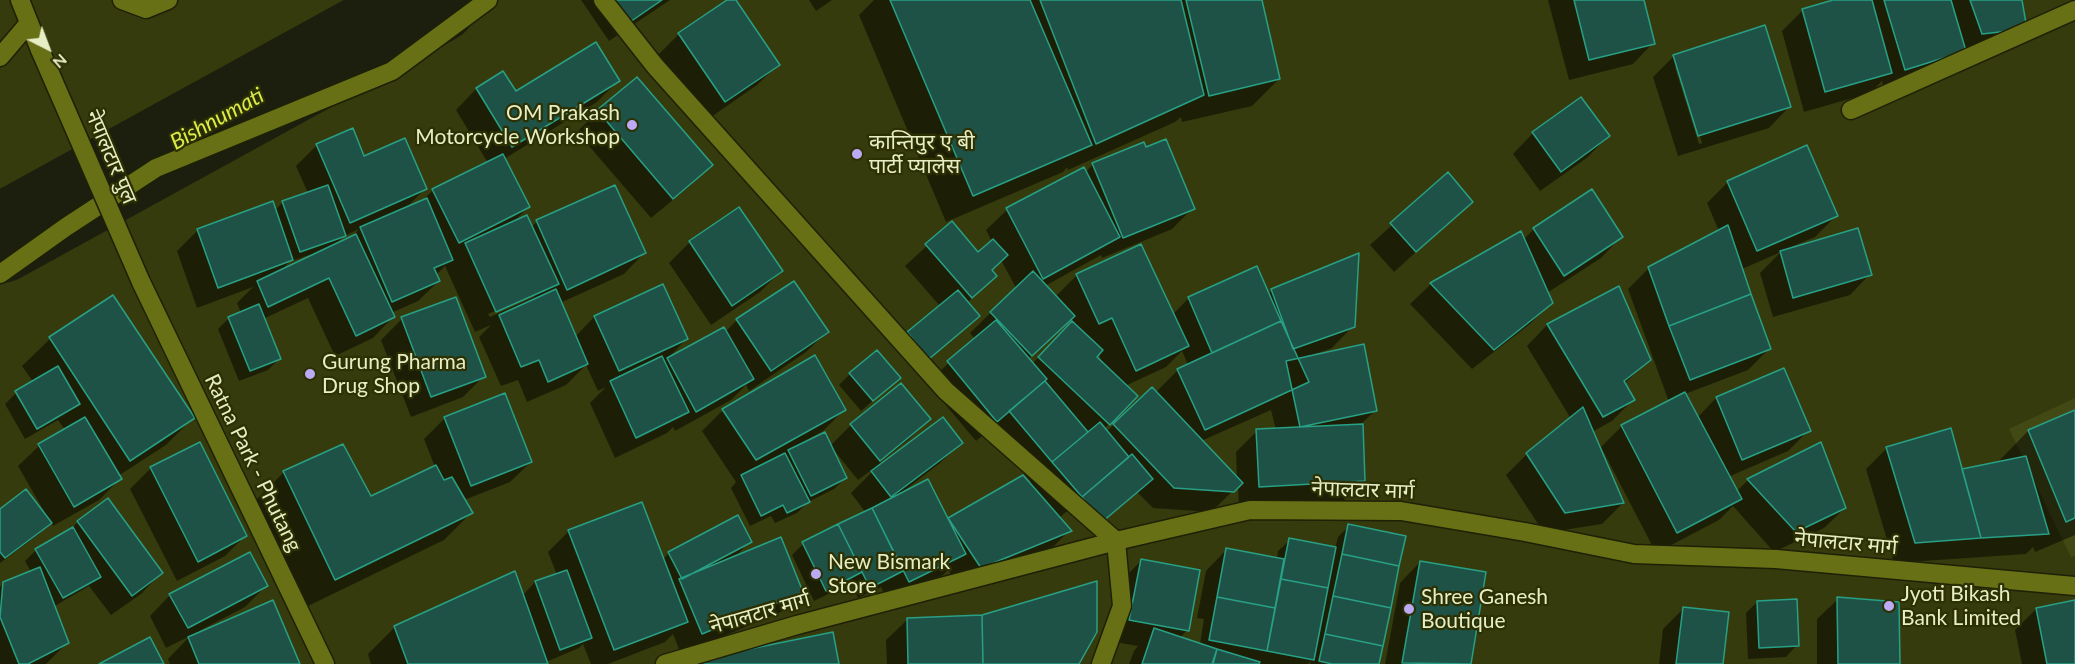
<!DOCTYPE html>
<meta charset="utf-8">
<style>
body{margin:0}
#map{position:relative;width:2075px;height:664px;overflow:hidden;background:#363b0d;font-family:Lato,sans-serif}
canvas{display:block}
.north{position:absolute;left:18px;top:18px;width:60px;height:60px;-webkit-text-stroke:4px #2c3002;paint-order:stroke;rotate:138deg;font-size:16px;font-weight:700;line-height:24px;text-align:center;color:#e7eec5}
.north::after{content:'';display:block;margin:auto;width:21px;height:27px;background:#e7eec5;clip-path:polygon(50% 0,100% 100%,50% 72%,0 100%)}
</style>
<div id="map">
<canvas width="2075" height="664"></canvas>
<div class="north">N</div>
</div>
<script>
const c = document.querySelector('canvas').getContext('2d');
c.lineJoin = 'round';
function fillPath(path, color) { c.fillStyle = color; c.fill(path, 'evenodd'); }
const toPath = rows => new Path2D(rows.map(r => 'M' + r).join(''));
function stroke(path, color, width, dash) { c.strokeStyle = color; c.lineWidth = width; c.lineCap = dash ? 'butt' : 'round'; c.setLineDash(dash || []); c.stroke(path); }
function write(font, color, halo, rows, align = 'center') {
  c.font = font + ' Lato,"Noto Sans Devanagari",sans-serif'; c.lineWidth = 4.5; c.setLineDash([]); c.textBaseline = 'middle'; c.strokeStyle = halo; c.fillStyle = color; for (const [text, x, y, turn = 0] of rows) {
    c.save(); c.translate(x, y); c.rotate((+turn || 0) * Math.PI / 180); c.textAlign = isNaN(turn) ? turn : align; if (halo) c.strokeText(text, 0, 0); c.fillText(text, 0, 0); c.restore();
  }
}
fillPath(toPath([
 [2075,398,2075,556,2071,557,2009,429]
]), '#434915');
fillPath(toPath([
 [581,0,670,0,609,41],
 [729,0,734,0,778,65,757,85,704,122,658,55,679,34],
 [809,0,832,0,816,11],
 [874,0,1260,0,1279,79,1252,106,1182,122,1181,117,1175,122,1068,170,1067,167,1063,172,946,222,859,15],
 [1548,0,1642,0,1653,43,1633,64,1569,80],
 [1838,0,2021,0,2004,50,1884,90,1882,81,1870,93,1804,112,1782,31,1803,10],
 [1674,56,1789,107,1769,128,1678,156,1653,77],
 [1675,67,1678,67,1702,143,1699,144],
 [503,73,515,93,618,81,597,102,504,159,528,207,512,224,531,227,537,222,615,187,644,253,624,274,560,303,575,337,594,317,662,286,686,339,666,361,723,329,725,332,737,320,827,332,806,352,749,391,746,385,731,400,675,431,673,427,667,433,615,458,590,403,606,387,598,391,586,365,566,385,527,402,518,380,501,386,479,337,491,325,475,332,445,266,436,275,439,281,418,301,391,313,393,317,373,338,335,356,308,298,263,319,279,359,268,370,239,381,218,329,229,318,241,313,237,303,253,287,197,308,177,251,198,230,274,211,283,202,308,193,296,166,317,145,363,158,425,189,405,209,421,202,433,190,488,163,456,110,476,89],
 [359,229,351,238,335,245,344,236],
 [309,255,310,257,281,271,289,262],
 [534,293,534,297,490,317,488,314],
 [637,79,711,165,690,186,651,218,577,132,598,111],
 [1533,133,1608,136,1588,157,1540,191,1513,154],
 [1093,164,1193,208,1172,229,1102,258,1101,255,1045,286,1055,297,1077,275,1173,314,1189,298,1256,268,1268,294,1272,290,1353,326,1332,348,1312,355,1376,410,1361,424,1364,480,1343,501,1239,507,1238,486,1211,512,1153,508,1137,492,1090,532,1071,508,1059,518,1070,530,1049,551,960,588,948,570,943,575,888,602,881,587,858,598,851,583,814,601,792,555,803,544,866,513,851,493,871,473,870,471,858,480,833,449,845,478,834,489,808,502,797,513,775,523,771,516,750,526,731,488,736,482,702,431,723,410,844,410,823,431,807,440,808,442,830,446,851,425,901,385,929,419,908,440,880,462,882,464,961,443,940,463,900,494,901,495,947,520,1023,477,1029,484,1031,482,988,431,976,441,927,383,975,339,970,333,1016,288,1001,260,991,271,995,276,967,303,917,369,897,345,940,306,905,266,952,223,978,254,992,242,986,230,1007,210,1083,169,1085,173],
 [1068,321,1070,325,1031,365,1027,360],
 [1182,351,1188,365,1178,370,1157,391,1160,397,1151,389,1106,432,1104,429,1135,396,1125,386,1166,367],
 [1098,353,1104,366,1095,357],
 [1271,410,1276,430,1257,431,1236,452,1237,479,1201,441],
 [1448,174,1471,202,1394,272,1370,245],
 [1728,182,1836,216,1815,237,1791,247,1792,249,1870,274,1850,295,1773,317,1760,273,1781,252,1742,269,1769,349,1748,370,1685,394,1697,418,1716,398,1783,370,1809,430,1788,451,1728,477,1736,492,1748,480,1845,508,1824,528,1774,552,1733,506,1719,520,1656,553,1601,447,1622,426,1669,402,1628,289,1649,268,1719,231,1707,203],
 [1591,191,1621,237,1601,258,1547,293,1551,303,1530,324,1472,369,1410,304,1431,284,1520,234,1523,240,1533,230],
 [739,209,781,271,760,292,711,325,669,263,690,242],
 [1619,288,1649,360,1624,384,1633,400,1612,421,1592,432,1623,503,1602,524,1544,533,1506,475,1527,454,1571,419,1527,346,1547,325],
 [113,297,193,418,166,445,118,476,120,479,99,500,53,526,51,522,39,534,0,563,0,511,45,513,18,466,39,446,65,430,58,420,25,439,5,404,16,393,33,382,22,366,50,339],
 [402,319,484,376,463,397,411,417,381,340],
 [850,374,899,378,861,411,839,385],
 [2075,412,2075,535,2035,552,2033,547,2026,554,1894,563,1866,469,1887,448,1961,471,1998,462,2028,431],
 [445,418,531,462,510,482,464,500,471,513,444,540,308,606,256,500,284,472,342,445,370,498,435,467,424,439],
 [199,444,246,535,225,556,177,581,130,489,151,468],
 [78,522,161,573,141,594,111,615,89,586,53,607,67,643,46,664,0,664,0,587,4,583,31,572,25,561,36,550,68,532],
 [1349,526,1378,664,1310,664,1311,661,1308,664,1129,664,1134,651,1138,646,1109,641,1120,582,1141,561,1187,630,1180,638,1200,644,1204,619,1197,618,1206,571,1226,550,1277,559,1278,551,1290,540,1335,549,1338,537],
 [569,531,662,560,669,553,750,541,739,553,730,557,731,559,801,592,781,612,681,654,673,634,665,642,608,664,591,664,583,644,579,648,546,662,547,664,371,664,368,654,395,627,522,596,535,582,557,575,548,552],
 [1420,562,1485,573,1469,664,1385,664,1400,583],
 [266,586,245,607,199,631,200,633,298,664,170,664,168,659,190,636,166,648,150,616,170,595],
 [1838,599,1898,664,1817,664,1817,619],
 [2075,601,2075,664,2022,664,2015,630,2036,609],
 [1757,602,1797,645,1786,657,1748,659,1746,613],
 [1684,608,1722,664,1659,664,1663,629],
 [907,620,1077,664,887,664,886,640]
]), '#0007');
stroke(toPath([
 [0,239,435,0]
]), '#1c1f0e', 88);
const building = toPath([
 [615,0,662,0,630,22,615,0],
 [727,0,736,0,780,65,725,102,678,33,727,0],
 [890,0,1030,0,1092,145,973,196,890,0],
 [1040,0,1181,0,1204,95,1096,144,1040,0],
 [1186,0,1262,0,1280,79,1209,96,1186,0],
 [1574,0,1644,0,1655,44,1589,60,1574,0],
 [1833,0,1872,0,1892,73,1825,92,1802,9,1833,0],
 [1884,0,1951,0,1966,51,1905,70,1884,0],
 [1970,0,2022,0,2027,29,1982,34,1970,0],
 [1765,25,1791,107,1698,136,1673,55,1765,25],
 [596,42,620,81,512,147,476,88,503,71,516,91,596,42],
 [637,77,713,165,673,199,597,110,637,77],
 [1581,97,1610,136,1561,172,1532,132,1581,97],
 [353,128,364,156,405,138,427,189,350,223,316,144,353,128],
 [1166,139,1195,209,1123,238,1092,163,1144,142,1146,147,1166,139],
 [1807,145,1838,216,1757,251,1727,181,1807,145],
 [503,154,530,207,459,243,432,189,503,154],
 [1084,167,1120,237,1043,279,1006,208,1084,167],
 [1448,172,1473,202,1416,252,1390,223,1448,172],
 [328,185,346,236,300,252,282,201,328,185],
 [615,185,646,253,567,290,536,220,615,185],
 [1592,189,1623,237,1564,276,1533,228,1592,189],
 [427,198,453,260,434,268,440,281,392,302,360,227,427,198],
 [273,201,293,260,218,288,197,229,273,201],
 [739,207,783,271,732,306,689,241,739,207],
 [527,215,559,284,496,312,465,243,527,215],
 [952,221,978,252,993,239,1008,255,992,270,997,276,972,298,925,244,952,221],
 [1728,225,1751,294,1669,326,1648,267,1728,225],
 [1858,228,1872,275,1793,298,1780,251,1858,228],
 [1521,231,1553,303,1494,350,1430,283,1521,231],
 [356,234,395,317,356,336,329,278,268,307,257,281,356,234],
 [1141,244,1189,346,1136,371,1112,318,1099,324,1076,274,1141,244],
 [1359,253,1355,327,1293,349,1271,289,1359,253],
 [1257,266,1281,321,1212,353,1188,297,1257,266],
 [1033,271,1075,316,1032,356,990,312,1033,271],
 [794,281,829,332,771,371,736,319,794,281],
 [663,284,688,339,619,371,594,316,663,284],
 [1619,286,1651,360,1624,381,1635,400,1603,417,1547,324,1619,286],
 [556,289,588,364,548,382,539,360,521,367,499,315,556,289],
 [958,290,980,316,929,359,907,332,958,290],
 [1751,294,1771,349,1690,380,1669,326,1751,294],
 [113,295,195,418,130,461,49,337,113,295],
 [456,297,486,377,431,397,401,317,456,297],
 [259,304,281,359,250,371,228,317,259,304],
 [996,320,1047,379,997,422,947,361,996,320],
 [1072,321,1103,350,1097,357,1138,396,1110,425,1038,357,1072,321],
 [1281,321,1309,382,1205,430,1177,369,1281,321],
 [724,327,754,379,696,412,667,358,724,327],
 [1364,344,1377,411,1300,427,1286,361,1364,344],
 [877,350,901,378,873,401,849,373,877,350],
 [815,355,846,410,756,460,722,409,815,355],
 [662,356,689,412,636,438,610,381,662,356],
 [58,366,80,404,37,429,15,391,58,366],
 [1784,368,1811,431,1742,460,1716,397,1784,368],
 [1045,381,1088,432,1052,462,1009,411,1045,381],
 [901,383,931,419,880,461,850,424,901,383],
 [1152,387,1243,483,1234,492,1174,488,1113,424,1152,387],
 [1685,392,1742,499,1677,533,1621,425,1685,392],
 [505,393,532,462,471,486,444,417,505,393],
 [1583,407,1624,503,1565,513,1526,453,1583,407],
 [2075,410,2075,518,2066,522,2028,430,2075,410],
 [85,417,122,479,74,507,38,444,85,417],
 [943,417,963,443,891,497,871,471,943,417],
 [1100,422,1129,457,1082,497,1052,462,1100,422],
 [1363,424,1365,481,1259,487,1256,429,1363,424],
 [1951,428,1981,538,1915,543,1886,447,1951,428],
 [825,432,847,478,811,496,788,450,825,432],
 [200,442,247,536,198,562,150,467,200,442],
 [1821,442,1846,508,1796,532,1747,479,1821,442],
 [343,444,371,496,436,465,444,480,452,477,473,513,335,580,283,471,343,444],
 [785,453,810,502,787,513,783,505,761,516,741,475,785,453],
 [1132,454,1153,479,1102,522,1082,497,1132,454],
 [2026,456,2049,534,1981,538,1962,469,2026,456],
 [1023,475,1072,531,981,568,948,518,1023,475],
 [928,479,966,554,909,582,872,508,928,479],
 [26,489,52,523,5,558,0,552,0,509,26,489],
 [108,498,163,573,132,596,77,521,108,498],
 [642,502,688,622,614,650,568,530,642,502],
 [872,508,903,571,870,588,838,524,872,508],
 [738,515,752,542,682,579,668,552,738,515],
 [838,524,862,572,826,591,802,542,838,524],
 [1348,524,1406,536,1399,566,1342,554,1348,524],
 [73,527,101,577,63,598,35,549,73,527],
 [781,537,803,592,702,634,679,579,781,537],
 [1289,538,1336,547,1328,588,1281,579,1289,538],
 [1226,548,1284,559,1275,608,1217,597,1226,548],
 [250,552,268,586,188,628,169,594,250,552],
 [1342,554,1399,566,1391,608,1333,596,1342,554],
 [1141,559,1200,570,1189,631,1129,620,1141,559],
 [1420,561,1486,572,1471,664,1402,663,1420,561],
 [40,567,69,643,28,664,19,664,0,617,3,582,40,567],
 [567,570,592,638,560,650,535,581,567,570],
 [515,571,548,664,408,664,394,626,515,571],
 [1281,579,1328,588,1314,660,1267,651,1281,579],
 [1097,581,1097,632,1079,664,983,664,982,615,1097,581],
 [1333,596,1391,608,1383,646,1325,634,1333,596],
 [1217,597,1275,608,1267,651,1209,640,1217,597],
 [1837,597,1899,602,1900,664,1838,664,1837,597],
 [1797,599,1799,646,1759,648,1757,601,1797,599],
 [273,600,300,664,199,664,188,637,273,600],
 [2075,600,2075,664,2047,664,2036,608,2075,600],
 [1683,607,1729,612,1723,664,1676,664,1683,607],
 [982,615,983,664,908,664,907,618,982,615],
 [1154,628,1217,649,1212,664,1142,664,1154,628],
 [833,632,839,664,676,664,833,632],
 [1325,634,1383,646,1379,664,1332,664,1319,661,1325,634],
 [150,637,164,664,99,664,150,637],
 [1217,649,1260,662,1259,664,1213,664,1217,649]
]);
fillPath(building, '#1e5246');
stroke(building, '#28a086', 1.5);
const street = toPath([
 [122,0,146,9,168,0],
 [603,0,655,66,946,391,1116,541,1122,606,1101,664],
 [0,57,29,23],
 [1851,110,2075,10],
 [0,274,66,227,156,168,392,71,488,0]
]);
const secondary = toPath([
 [20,0,40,50],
 [141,282,325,664],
 [665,664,797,625,1116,541,1250,510,1401,511,1525,532,1634,554,1776,559,2075,586]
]);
stroke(street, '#1e2106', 21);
stroke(secondary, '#1e2106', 21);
stroke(street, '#687016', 18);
stroke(secondary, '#687016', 18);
const secondaryBridge = toPath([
 [40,50,141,282]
]);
stroke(secondaryBridge, '#1e2106', 21, []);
stroke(secondaryBridge, '#687016', 18);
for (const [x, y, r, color] of [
 [632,125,6,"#bcaaf5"],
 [857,154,6,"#bcaaf5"],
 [310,374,6,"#bcaaf5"],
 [816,574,6,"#bcaaf5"],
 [1889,606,6,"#bcaaf5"],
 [1409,609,6,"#bcaaf5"]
]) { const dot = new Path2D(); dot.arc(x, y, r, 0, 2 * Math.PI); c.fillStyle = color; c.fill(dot); stroke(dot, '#2c3002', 2); }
write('21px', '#e7eec5', '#2c3002', [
 ["OM Prakash",620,113,"right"],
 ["Motorcycle Workshop",620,137,"right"],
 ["कान्तिपुर ए बी",869,142],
 ["पार्टी प्यालेस",869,166],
 ["Gurung Pharma",322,362],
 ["Drug Shop",322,386],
 ["New Bismark",828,562],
 ["Store",828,586],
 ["Jyoti Bikash",1901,594],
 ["Bank Limited",1901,618],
 ["Shree Ganesh",1421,597],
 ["Boutique",1421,621]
], 'left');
write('21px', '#e7eec5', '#2c3002', [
 ["नेपालटार पुल",111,157,67],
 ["Ratna Park - Phutang",253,463,64],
 ["नेपालटार मार्ग",1363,490,2],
 ["नेपालटार मार्ग",1846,543,5],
 ["नेपालटार मार्ग",760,613,-16]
]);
write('italic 22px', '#dbec4a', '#2c3002', [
 ["Bishnumati",217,119,-29]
]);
</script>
